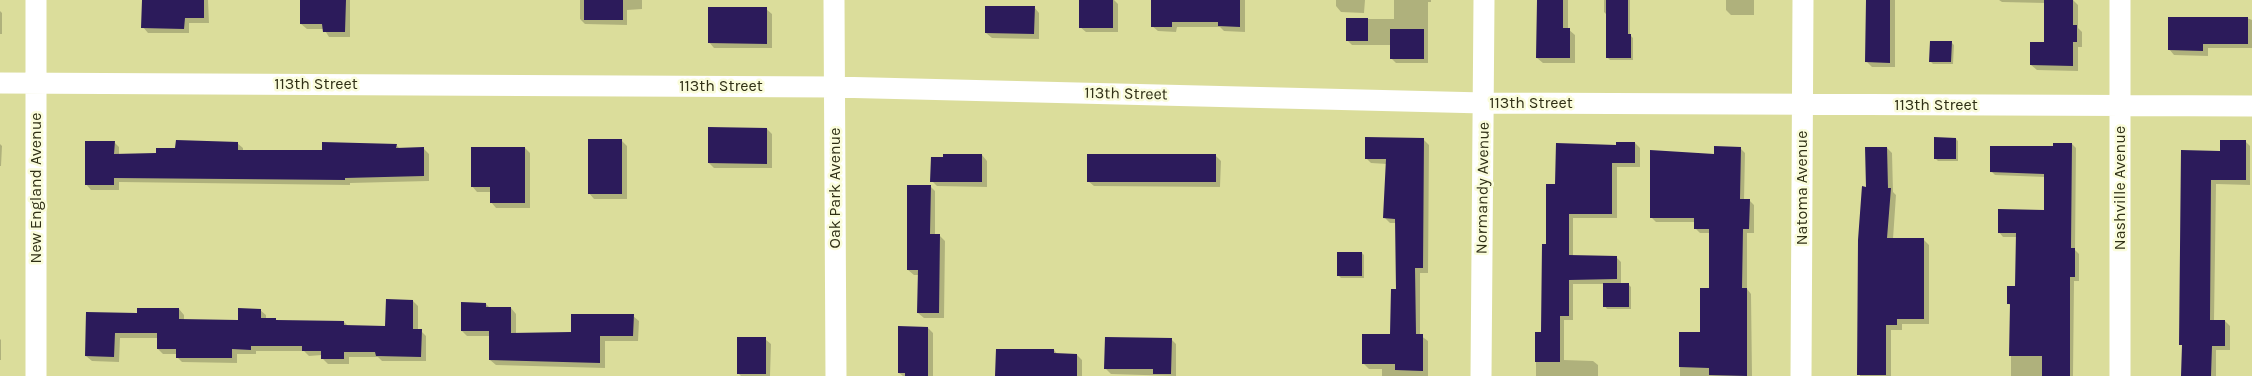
<!DOCTYPE html>
<style>
body{margin:0}
canvas{display:block;background:#dbdd9b}
</style>
<canvas width="2252" height="376"></canvas>
<script>
const c = document.querySelector('canvas').getContext('2d');
c.lineJoin = 'round';
function fillPath(path, color) { c.fillStyle = color; c.fill(path, 'evenodd'); }
const toPath = rows => new Path2D(rows.map(r => 'M' + r).join(''));
function stroke(path, color, width, dash) { c.strokeStyle = color; c.lineWidth = width; c.lineCap = dash ? 'butt' : 'round'; c.setLineDash(dash || []); c.stroke(path); }
function write(font, color, halo, rows, align = 'center') {
  c.font = font + ' Karla,sans-serif'; c.lineWidth = 5; c.setLineDash([]); c.textBaseline = 'middle'; c.strokeStyle = halo; c.fillStyle = color; for (const [text, x, y, turn = 0] of rows) {
    c.save(); c.translate(x, y); c.rotate((+turn || 0) * Math.PI / 180); c.textAlign = isNaN(turn) ? turn : align; if (halo) c.strokeText(text, 0, 0); c.fillText(text, 0, 0); c.restore();
  }
}
fillPath(toPath([
 [143,0,208,0,209,23,189,23,189,33,148,33,143,27],
 [302,0,350,0,350,37,329,37,324,29,307,29,301,24],
 [580,0,642,0,642,9,627,10,627,25,585,24,580,19],
 [1080,0,1114,0,1118,4,1118,32,1086,32,1080,27],
 [1152,0,1245,0,1245,32,1224,31,1220,27,1177,27,1176,32,1158,31,1152,26],
 [1336,0,1365,0,1364,13,1341,12,1336,6],
 [1394,0,1431,0,1431,2,1428,2,1428,63,1396,63,1391,58,1391,45,1352,45,1347,40,1348,19,1394,19],
 [1537,0,1568,0,1568,29,1575,35,1575,63,1543,63,1537,58],
 [1604,0,1630,0,1630,35,1633,38,1633,60,1610,60,1607,57,1607,15,1604,12],
 [1726,0,1754,0,1754,15,1731,15,1726,10],
 [1867,0,1895,0,1895,67,1872,67,1867,62],
 [1999,0,2073,0,2078,5,2078,28,2082,32,2082,47,2078,47,2078,71,2037,70,2031,65,2045,43,2045,3,2002,2],
 [1034,7,1039,13,1039,39,992,38,986,33],
 [766,9,772,14,772,48,714,48,709,42],
 [0,11,2,13,2,34,0,34],
 [2247,18,2252,20,2252,48,2208,48,2208,56,2174,55,2169,49],
 [1951,42,1954,45,1953,64,1933,64,1931,62],
 [767,129,772,134,772,168,714,168,709,163],
 [1423,139,1429,145,1428,273,1420,273,1420,335,1428,341,1428,376,1382,376,1382,369,1369,369,1363,363,1392,335,1397,290,1397,223,1390,223,1385,218,1387,164,1371,163,1366,158],
 [1956,139,1958,141,1958,161,1938,161,1935,158],
 [621,140,627,146,627,199,594,199,589,193],
 [2245,141,2250,146,2250,185,2216,184,2214,321,2225,321,2230,326,2230,350,2216,350,2216,376,2182,376,2182,152,2222,152],
 [114,142,119,147,119,155,158,154,237,143,243,148,243,151,323,151,396,145,400,149,424,149,429,154,429,181,350,183,350,185,119,182,119,190,91,190,86,184],
 [1635,143,1640,148,1640,167,1617,167,1617,218,1573,218,1573,257,1616,257,1621,262,1621,284,1628,284,1631,287,1631,309,1607,309,1605,306,1605,284,1573,284,1573,320,1564,320,1564,360,1593,361,1598,365,1598,376,1536,376,1536,334,1542,334,1547,245,1556,185,1617,146],
 [0,144,2,146,1,166,0,166],
 [2072,144,2076,148,2075,250,2079,254,2079,281,2074,281,2073,376,2011,376,2011,306,2008,303,2016,288,2017,237,2003,237,1999,232,2045,212,2045,177,1995,175,1991,171,2054,147],
 [525,148,530,153,530,208,496,208,491,202,491,192,477,192,472,186],
 [1740,148,1745,153,1744,200,1749,200,1754,205,1754,233,1747,233,1747,289,1751,294,1752,376,1680,376,1680,333,1701,333,1710,289,1711,233,1700,233,1695,228,1695,222,1656,222,1651,217,1715,155],
 [1887,148,1892,153,1893,192,1896,195,1893,239,1924,240,1929,245,1929,324,1902,324,1902,330,1891,330,1891,376,1860,376,1859,240,1867,188],
 [982,155,987,161,987,187,937,186,932,181],
 [1215,155,1221,161,1220,187,1094,186,1088,181],
 [930,186,935,191,935,235,939,235,945,241,944,318,924,318,918,313,919,275,914,275,908,270],
 [1362,253,1364,255,1364,278,1341,278,1338,275],
 [413,301,418,306,418,330,421,331,426,336,426,361,382,361,378,357,349,357,349,364,328,364,322,358,322,355,309,356,304,351,256,351,256,354,237,354,237,363,182,362,177,357,177,354,163,354,158,349,158,338,120,338,119,362,92,361,86,356,138,314,179,309,184,315,184,320,239,321,260,310,266,315,266,319,277,321,344,322,348,326,386,327],
 [486,304,490,308,511,308,516,314,516,334,572,334,633,316,639,321,638,341,605,341,605,368,496,365,490,360,491,336,467,336,462,331],
 [928,328,933,333,933,376,903,376,899,373],
 [0,339,1,340,1,360,0,360],
 [765,339,771,344,770,376,741,376,738,373],
 [1171,339,1176,344,1176,376,1111,374,1105,368],
 [1054,350,1058,355,1077,355,1082,360,1082,376,997,376]
]), '#0003');
fillPath(toPath([
 [142,0,204,0,204,18,185,18,184,29,141,28],
 [300,0,346,0,345,32,323,32,322,24,300,24],
 [584,0,623,0,623,20,584,20],
 [1079,0,1113,0,1113,28,1079,28],
 [1151,0,1240,0,1240,27,1218,26,1218,22,1172,22,1172,27,1151,27],
 [1537,0,1563,0,1563,28,1570,28,1570,58,1536,58],
 [1606,0,1628,0,1628,34,1631,34,1631,58,1606,58],
 [1866,0,1890,0,1890,63,1865,62],
 [2044,0,2073,0,2073,25,2077,25,2077,42,2073,42,2073,66,2030,65,2030,42,2044,42],
 [985,6,1035,6,1034,34,985,33],
 [708,7,767,7,767,44,708,43],
 [2168,17,2248,17,2248,44,2203,44,2203,51,2168,50],
 [1346,18,1368,18,1368,41,1346,41],
 [1390,29,1424,29,1424,59,1390,59],
 [1930,41,1952,41,1951,62,1929,62],
 [708,127,767,128,767,164,708,163],
 [1365,137,1424,138,1423,268,1415,268,1416,334,1423,334,1423,371,1395,370,1395,364,1362,364,1362,334,1390,334,1391,289,1396,289,1395,219,1383,218,1386,159,1365,159],
 [1934,137,1956,138,1956,159,1934,159],
 [588,139,622,139,622,194,588,194],
 [176,140,238,142,238,150,322,150,322,142,397,144,396,148,424,147,424,176,345,178,345,180,114,178,114,185,85,185,85,141,115,141,114,154,156,153,156,148,175,148],
 [2220,140,2246,140,2246,180,2211,180,2210,320,2225,320,2225,346,2212,346,2211,376,2181,376,2182,345,2179,345,2181,150,2220,151],
 [1616,142,1635,142,1635,163,1612,163,1612,214,1569,214,1569,255,1617,256,1617,279,1569,280,1569,316,1560,316,1560,362,1535,362,1535,332,1541,332,1542,244,1546,244,1546,184,1555,184,1556,143,1616,145],
 [2053,143,2072,143,2071,248,2075,248,2075,277,2070,277,2070,376,2042,376,2042,356,2009,356,2010,304,2007,304,2007,286,2015,286,2016,233,1998,233,1998,209,2044,210,2044,174,1990,172,1990,146,2053,146],
 [1714,146,1741,147,1740,199,1750,199,1749,229,1743,229,1742,288,1747,288,1747,376,1709,375,1709,368,1679,367,1679,332,1700,332,1700,288,1709,288,1709,229,1694,229,1694,218,1650,218,1650,150,1714,154],
 [471,147,525,147,525,203,490,203,490,187,471,187],
 [1865,147,1887,147,1888,188,1891,188,1887,238,1924,238,1924,319,1897,319,1897,325,1886,325,1886,375,1857,375,1858,240,1862,186,1866,187],
 [943,154,982,154,982,182,930,182,931,157,943,157],
 [1087,154,1216,154,1216,182,1087,182],
 [907,185,931,185,930,234,940,234,939,313,917,313,918,270,907,270],
 [1337,252,1362,252,1362,276,1337,276],
 [1603,283,1629,283,1629,307,1603,307],
 [386,299,413,300,413,329,422,329,421,357,376,356,375,352,344,352,344,359,321,359,321,351,302,351,302,346,251,346,251,350,232,349,232,358,176,358,176,349,157,349,157,333,115,333,114,357,85,356,86,312,137,313,137,308,179,308,179,319,238,320,238,308,261,309,261,318,276,318,276,320,344,321,344,325,385,326],
 [461,302,486,303,486,307,511,307,511,333,571,332,571,314,634,314,633,336,600,336,600,363,489,360,489,331,461,331],
 [898,326,928,327,928,376,905,376,905,373,898,373],
 [737,337,766,337,766,374,737,374],
 [1105,337,1172,338,1171,374,1153,374,1153,369,1104,369],
 [996,349,1054,349,1054,353,1077,354,1077,376,995,376]
]), '#2c1b5b');
stroke(toPath([
 [834,0,836,376],
 [2120,0,2120,376],
 [0,83,834,87,1484,103,2252,106],
 [36,376,36,0],
 [1481,376,1484,0],
 [1801,376,1803,0]
]), '#fff', 21);
write('16px', '#2f2f15', '#fafcdb', [
 ["113th Street",316,84],
 ["113th Street",721,86],
 ["113th Street",1126,94,1],
 ["113th Street",1531,103],
 ["113th Street",1936,105],
 ["New England Avenue",36,188,-90],
 ["Oak Park Avenue",835,188,-90],
 ["Normandy Avenue",1483,188,-89],
 ["Natoma Avenue",1802,188,-90],
 ["Nashville Avenue",2120,188,-90]
]);
</script>
